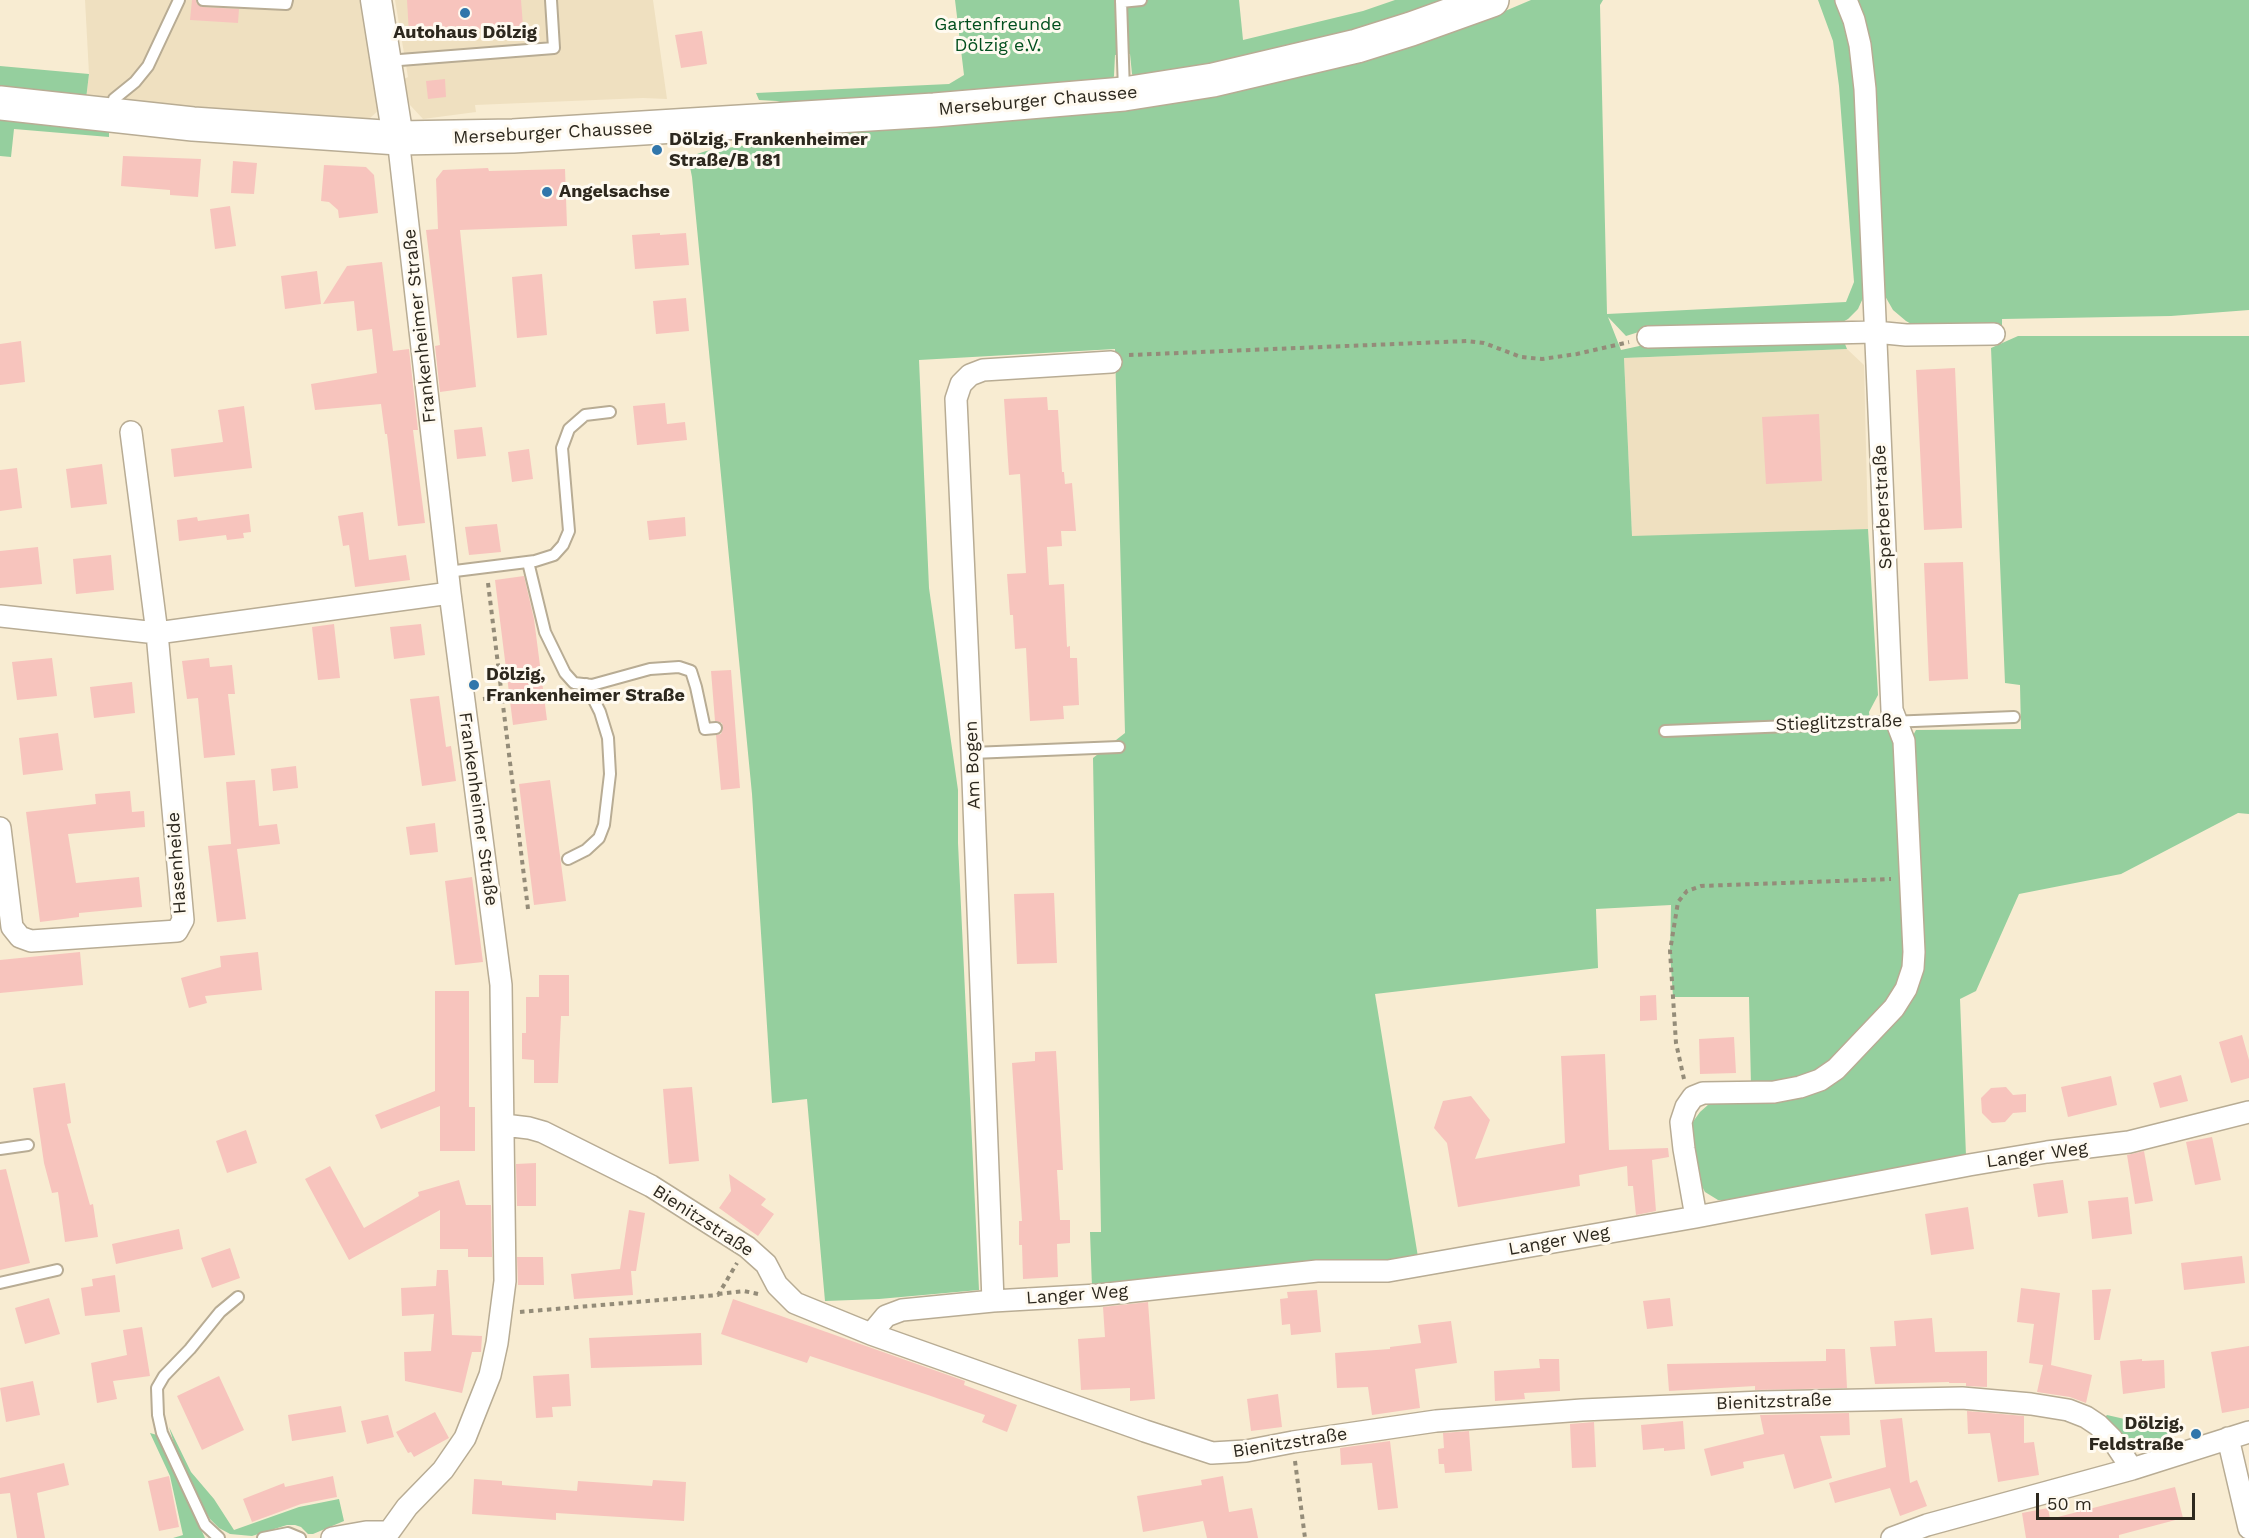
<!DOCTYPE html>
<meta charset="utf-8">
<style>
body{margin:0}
#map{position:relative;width:2249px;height:1538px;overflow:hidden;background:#f8ecd2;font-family:"Work Sans",sans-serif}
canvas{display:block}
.scale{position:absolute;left:2036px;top:1493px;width:159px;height:27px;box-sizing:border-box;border:3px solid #2d281e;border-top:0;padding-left:8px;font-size:18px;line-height:21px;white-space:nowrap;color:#2d281e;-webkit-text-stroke:4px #fffaf0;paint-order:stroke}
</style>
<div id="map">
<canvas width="2249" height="1538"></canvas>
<div class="scale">50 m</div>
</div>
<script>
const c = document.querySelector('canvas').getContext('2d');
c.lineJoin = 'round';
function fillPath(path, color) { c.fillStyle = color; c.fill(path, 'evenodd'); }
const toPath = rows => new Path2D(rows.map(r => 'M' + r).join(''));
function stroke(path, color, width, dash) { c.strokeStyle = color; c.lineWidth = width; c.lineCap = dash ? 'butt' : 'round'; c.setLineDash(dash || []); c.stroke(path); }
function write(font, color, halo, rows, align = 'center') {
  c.font = font + ' "Work Sans",sans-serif'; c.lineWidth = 6; c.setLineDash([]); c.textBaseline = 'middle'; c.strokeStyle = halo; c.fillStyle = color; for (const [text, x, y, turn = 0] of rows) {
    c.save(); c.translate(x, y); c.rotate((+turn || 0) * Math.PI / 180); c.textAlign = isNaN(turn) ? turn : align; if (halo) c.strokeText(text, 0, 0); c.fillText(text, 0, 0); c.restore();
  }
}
fillPath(toPath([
 [85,0,364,0,381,108,369,119,356,124,86,99,89,74],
 [395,0,653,0,667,99,643,98,475,105,476,112,423,119,410,105,402,80,408,77],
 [1847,349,1864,365,1868,529,1632,537,1624,358]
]), '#efe0c0');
fillPath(toPath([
 [955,0,1239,0,1243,40,1363,11,1395,0,1454,0,1296,49,1135,78,1132,74,1130,54,1115,55,1114,76,1112,81,794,106,777,101,759,100,756,93,949,84,964,75],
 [1531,0,1603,0,1600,5,1607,314,1846,302,1854,282,1839,86,1833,41,1818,0,1836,0,1843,17,1851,53,1856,86,1863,258,1863,298,1858,309,1848,319,1839,324,1645,330,1626,336,1608,317,1621,350,1653,343,1843,339,1847,349,1624,358,1632,536,1868,529,1878,695,1869,712,1871,729,1891,730,1899,772,1906,967,1901,985,1816,1076,1751,1086,1749,997,1673,997,1670,951,1671,905,1596,909,1598,968,1375,994,1418,1257,1092,1287,1090,1232,1101,1232,1093,758,1125,733,1115,349,919,360,929,588,958,790,958,843,979,1290,879,1299,825,1301,807,1099,772,1103,752,794,692,177,688,157,706,151,768,142,802,134,1268,84,1397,49,1498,14],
 [1856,0,2249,0,2249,310,2171,316,2002,319,2002,329,1920,329,1906,321,1893,310,1885,296,1875,94],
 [0,66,89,74,86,99,0,90],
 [0,117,109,129,109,137,14,129,11,157,0,156],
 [2018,336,2249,336,2249,814,2238,813,2121,874,2019,894,1976,991,1960,999,1966,1156,1740,1200,1718,1200,1705,1192,1698,1179,1692,1145,1692,1123,1700,1112,1709,1104,1800,1096,1905,1004,1910,741,1916,730,2021,729,2020,685,2005,683,1991,348],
 [2107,1415,2142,1423,2170,1426,2168,1444,2149,1449,2135,1447,2104,1418],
 [169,1427,191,1472,214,1499,234,1530,299,1507,339,1499,344,1521,313,1534,308,1534,301,1527,295,1525,287,1525,252,1536,230,1534,219,1528,210,1519,194,1491,175,1447],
 [150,1433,157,1435,205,1538,173,1538,183,1535,170,1476]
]), '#95cf9e');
fillPath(toPath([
 [192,0,196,0,197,4,202,7,239,9,238,23,190,20],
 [407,0,521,0,523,26,409,34],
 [702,31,707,64,681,68,675,35],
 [445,79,446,97,428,99,426,81],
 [123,156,201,159,198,197,170,195,170,190,121,186],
 [233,161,257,163,254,194,231,193],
 [324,165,366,167,374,175,378,213,339,218,338,210,329,202,321,201],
 [488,168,489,171,565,169,567,226,460,230,476,387,440,392,435,346,440,345,426,230,438,229,436,179,443,170],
 [230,206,236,246,215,249,210,209],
 [660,233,660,235,686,233,689,265,635,269,632,235],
 [382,262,393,351,409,349,418,430,413,430,425,523,398,526,387,434,385,434,381,404,315,410,311,384,377,373,372,329,357,331,354,301,323,304,347,266],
 [317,271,321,304,285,309,281,276],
 [542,274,547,335,517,338,512,277],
 [686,298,689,331,656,334,653,301],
 [21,341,25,382,0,385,0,344],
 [1955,368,1962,528,1924,530,1916,370],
 [1047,397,1048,410,1058,410,1062,472,1064,472,1065,484,1072,483,1076,531,1061,531,1062,546,1047,547,1049,585,1064,584,1067,647,1070,646,1070,658,1077,658,1079,705,1063,706,1064,719,1030,721,1026,648,1015,649,1013,615,1010,615,1007,574,1026,573,1020,474,1009,475,1004,399],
 [665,403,667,424,685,422,687,440,637,445,633,406],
 [244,406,252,468,174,477,171,449,223,442,218,410],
 [1819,414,1822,481,1766,484,1762,417],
 [482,427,486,456,457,459,454,430],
 [529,449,533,479,512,482,508,452],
 [102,464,107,504,71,508,66,469],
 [17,468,22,508,0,511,0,470],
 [363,512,369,560,406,555,410,580,355,587,349,545,343,546,338,516],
 [249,514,251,532,243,533,244,538,227,540,226,535,179,541,177,520,197,517,198,521],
 [685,517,686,536,649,540,647,521],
 [497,524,501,552,469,555,465,527],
 [38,547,42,584,0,588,0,551],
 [111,555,114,590,76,594,73,559],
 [1963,562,1968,679,1929,681,1924,563],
 [524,576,534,619,547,720,513,725,495,580],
 [334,624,340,678,318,680,312,627],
 [421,624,425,655,394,659,390,627],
 [52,658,57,696,17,700,12,662],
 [209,658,210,667,232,665,235,694,228,694,235,755,204,758,198,698,187,699,182,661],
 [731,670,740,788,721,790,716,735,721,734,723,728,722,723,715,721,711,671],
 [132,682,135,713,94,718,90,687],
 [439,696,446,747,451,746,456,781,422,786,410,699],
 [58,733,63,770,23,775,19,738],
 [296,766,298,788,273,791,271,769],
 [255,780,259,826,277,824,280,844,237,849,246,919,217,922,208,846,231,844,226,782],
 [550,780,566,901,534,905,519,784],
 [130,791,132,812,144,811,145,827,68,834,76,883,139,877,142,907,79,913,79,917,40,922,26,812,96,804,95,794],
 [435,823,438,852,410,855,406,827],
 [472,877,483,962,455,965,445,881],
 [1054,893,1057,963,1017,964,1014,894],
 [80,952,83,985,0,993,0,960],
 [258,952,262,990,205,996,207,1003,189,1008,181,978,221,967,220,956],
 [539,975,569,975,569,1016,561,1016,558,1083,534,1083,534,1060,522,1059,522,1033,526,1033,526,997,539,997],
 [435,991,469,991,469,1107,475,1107,475,1151,440,1151,440,1106,381,1129,375,1115,435,1091],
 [1656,995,1657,1020,1640,1021,1640,996],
 [2242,1035,2249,1060,2249,1078,2231,1083,2219,1042],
 [1734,1037,1736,1073,1700,1074,1699,1039],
 [1056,1051,1063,1170,1057,1170,1060,1220,1070,1220,1070,1243,1057,1244,1058,1277,1023,1279,1022,1245,1019,1245,1019,1221,1022,1221,1012,1063,1035,1061,1035,1052],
 [1605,1054,1609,1150,1668,1148,1669,1157,1652,1160,1656,1211,1636,1215,1633,1186,1628,1186,1627,1166,1579,1175,1580,1186,1458,1207,1447,1143,1434,1128,1443,1101,1471,1096,1490,1120,1475,1159,1565,1143,1561,1056],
 [2181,1075,2188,1101,2160,1108,2153,1083],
 [2111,1076,2117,1105,2068,1117,2061,1087],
 [65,1083,71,1123,67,1124,90,1205,93,1204,98,1237,65,1242,58,1192,52,1193,44,1163,33,1088],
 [692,1087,699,1161,669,1164,663,1089],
 [2006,1087,2013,1095,2026,1094,2026,1112,2013,1113,2005,1122,1992,1123,1982,1113,1981,1098,1991,1088],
 [246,1130,257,1163,227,1173,216,1141],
 [2212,1137,2221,1180,2195,1185,2186,1142],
 [2144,1151,2153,1201,2135,1204,2127,1155],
 [536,1163,536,1206,517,1206,516,1164],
 [330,1166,364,1228,419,1196,418,1192,459,1180,466,1205,491,1205,492,1257,468,1257,468,1249,440,1249,440,1210,349,1260,305,1179],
 [6,1169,30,1263,0,1270,0,1170],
 [729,1174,766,1199,761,1205,774,1214,758,1236,719,1208,731,1191],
 [2063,1180,2068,1213,2038,1217,2033,1184],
 [2128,1197,2132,1234,2092,1239,2088,1201],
 [1968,1207,1974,1249,1931,1255,1925,1214],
 [629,1210,645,1213,636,1271,631,1271,633,1295,574,1299,571,1274,620,1269],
 [179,1229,183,1249,116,1264,112,1244],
 [230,1248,240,1278,212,1288,201,1258],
 [2242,1256,2245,1283,2184,1290,2181,1263],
 [517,1257,543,1257,544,1285,518,1285],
 [437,1270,448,1270,452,1335,482,1336,481,1352,472,1352,462,1393,405,1381,404,1352,431,1351,434,1314,402,1316,401,1288,436,1286],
 [115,1275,120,1312,85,1316,81,1288,93,1286,92,1279],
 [2021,1288,2060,1293,2051,1365,2092,1375,2086,1403,2070,1397,2037,1392,2043,1365,2029,1363,2034,1324,2017,1322],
 [2111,1289,2100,1340,2094,1340,2092,1290],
 [1317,1290,1321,1332,1291,1335,1290,1324,1282,1325,1280,1299,1288,1298,1287,1292],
 [49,1298,60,1334,25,1344,15,1308],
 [1670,1298,1673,1326,1647,1329,1643,1301],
 [733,1299,965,1381,964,1385,1017,1405,1007,1432,982,1422,985,1415,928,1395,810,1356,807,1363,721,1334],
 [1148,1302,1155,1399,1130,1401,1130,1388,1081,1390,1078,1339,1105,1337,1103,1307],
 [1932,1318,1935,1352,1987,1351,1987,1387,1966,1386,1966,1383,1949,1383,1949,1382,1875,1384,1870,1347,1896,1346,1894,1321],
 [1451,1321,1457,1363,1415,1369,1420,1408,1372,1415,1368,1387,1337,1388,1335,1353,1390,1349,1390,1347,1421,1343,1418,1325],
 [142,1327,150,1376,113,1381,117,1399,97,1403,91,1363,127,1355,123,1330],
 [701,1333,702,1365,591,1368,589,1338],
 [2249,1346,2249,1408,2222,1413,2211,1352],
 [1826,1349,1845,1349,1847,1388,1755,1390,1755,1386,1669,1391,1667,1364,1826,1361],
 [1539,1359,1559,1359,1560,1391,1524,1393,1525,1399,1495,1401,1494,1371,1540,1368],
 [2142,1359,2142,1361,2164,1360,2165,1388,2123,1394,2120,1361],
 [569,1374,571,1406,552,1407,553,1417,536,1418,533,1376],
 [219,1376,244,1430,202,1450,177,1396],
 [33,1381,40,1415,6,1422,0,1388],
 [1278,1394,1282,1427,1251,1431,1247,1399],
 [341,1406,346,1432,292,1441,288,1415],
 [1967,1411,2024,1416,2024,1443,2034,1442,2039,1475,1998,1482,1990,1433,1968,1434],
 [435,1412,449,1438,414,1457,411,1452,408,1453,396,1432],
 [1849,1413,1850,1435,1820,1436,1832,1478,1794,1489,1784,1454,1743,1462,1744,1468,1711,1476,1704,1449,1764,1434,1760,1415],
 [388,1415,394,1437,367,1444,361,1421],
 [1902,1418,1910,1483,1917,1480,1927,1506,1900,1516,1890,1488,1835,1503,1829,1483,1886,1467,1880,1420],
 [1683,1421,1685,1449,1664,1451,1664,1448,1643,1450,1641,1425],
 [1594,1422,1596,1467,1572,1468,1570,1424],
 [1469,1431,1472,1471,1445,1473,1444,1464,1439,1464,1438,1449,1444,1448,1443,1433],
 [1390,1441,1398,1508,1378,1510,1372,1463,1341,1465,1340,1448],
 [64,1463,69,1485,37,1493,45,1538,17,1538,10,1493,0,1494,0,1478],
 [169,1476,179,1527,159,1531,148,1481],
 [333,1476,337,1497,301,1504,252,1522,243,1499,284,1483,285,1487],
 [1223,1476,1229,1512,1252,1508,1258,1538,1207,1538,1203,1521,1143,1532,1137,1496,1202,1485,1201,1480],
 [474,1479,502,1481,502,1485,577,1491,578,1481,652,1486,653,1480,686,1482,684,1521,556,1513,556,1520,472,1514],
 [2175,1487,2183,1518,2119,1535,2119,1538,2026,1538,2022,1513,2048,1508,2050,1519]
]), '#f7c4bd');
const lane = toPath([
 [203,0,286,4,287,0],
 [1121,0,1124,91],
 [1121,2,1141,0],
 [387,61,554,48,551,0],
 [112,110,114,99,135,82,148,66,179,0],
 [528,562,545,632,565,673,574,683,592,685,650,669,679,667,691,671,696,687,705,729,716,728],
 [447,572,535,561,554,555,563,545,569,531,562,448,569,429,585,415,610,412],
 [1665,731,2014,717],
 [972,753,1119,747],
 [568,859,586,850,599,838,604,825,610,774,608,738,600,712,586,684],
 [0,1149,28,1145],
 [0,1283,57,1270],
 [219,1538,205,1525,162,1433,158,1415,157,1388,164,1376,190,1349,220,1312,238,1297],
 [263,1538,288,1533,300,1538]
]);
const street = toPath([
 [1648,337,1875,332,1906,335,1994,334],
 [0,616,157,633,450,593],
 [0,828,12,927,20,937,31,941,177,931,183,920,157,633,131,432],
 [504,1125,529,1128,543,1132,651,1186,747,1247,766,1264,777,1285,795,1303,871,1334,1145,1431,1212,1453,1246,1451,1293,1442,1436,1421,1582,1410,1762,1402,1962,1398,2031,1404,2068,1410,2086,1417,2098,1425,2112,1439,2132,1469],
 [1696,1217,1684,1149,1681,1122,1686,1107,1693,1097,1703,1093,1774,1092,1800,1087,1820,1080,1836,1069,1894,1008,1906,989,1913,968,1914,952,1904,741,1892,710,1865,89,1860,45,1854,20,1846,0],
 [993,1301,972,753,956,399,961,384,970,375,983,370,1111,362],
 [871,1334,886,1316,902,1310,993,1301,1098,1295,1317,1271,1388,1271,1696,1217,1969,1165,2047,1152,2129,1142,2249,1112],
 [2228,1438,2249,1528],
 [389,1532,407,1507,443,1470,465,1438,490,1375,497,1343,505,1281,501,985,450,593,398,138],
 [332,1538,366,1532,389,1532],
 [1892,1538,1927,1525,2132,1469,2249,1432]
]);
const secondary = toPath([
 [376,0,398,138]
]);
const primary = toPath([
 [0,103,193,124,398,138,513,136,934,110,1124,94,1213,80,1357,46,1411,29,1492,0]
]);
stroke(lane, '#b8ac94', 14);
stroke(street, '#b8ac94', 24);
stroke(secondary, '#b8ac94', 33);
stroke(primary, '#b8ac94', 36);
stroke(toPath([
 [1129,355,1467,341,1484,343,1521,357,1542,359,1577,354,1629,342],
 [488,583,528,909],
 [483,699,502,697],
 [1684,1079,1676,1043,1670,951,1678,902,1687,891,1701,886,1891,879],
 [718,1294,744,1291,758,1294],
 [520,1312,718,1295,737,1263],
 [1295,1461,1305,1538]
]), '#948c79', 4, [4.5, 4.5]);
stroke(lane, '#fff', 10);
stroke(street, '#fff', 21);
stroke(secondary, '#fff', 30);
stroke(primary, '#fff', 33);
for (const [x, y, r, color] of [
 [465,13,6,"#3176ab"],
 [657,150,6,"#3176ab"],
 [547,192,6,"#3176ab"],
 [474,685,6,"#3176ab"],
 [2196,1434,6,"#3176ab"]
]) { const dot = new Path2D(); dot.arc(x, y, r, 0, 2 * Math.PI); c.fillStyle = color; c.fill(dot); stroke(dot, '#fffaf0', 2); }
write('18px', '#024f1e', '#fffaf0', [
 ["Gartenfreunde",998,25],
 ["Dölzig e.V.",998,46]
]);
write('bold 18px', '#2d281e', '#fffaf0', [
 ["Autohaus Dölzig",465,33,"center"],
 ["Dölzig, Frankenheimer",669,140],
 ["Straße/B 181",669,161],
 ["Angelsachse",559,192],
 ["Dölzig,",486,675],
 ["Frankenheimer Straße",486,696],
 ["Dölzig,",2184,1424,"right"],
 ["Feldstraße",2184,1445,"right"]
], 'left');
write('18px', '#2d281e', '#fffaf0', [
 ["Merseburger Chaussee",1038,101,-5],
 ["Merseburger Chaussee",553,133,-3],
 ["Frankenheimer Straße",420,326,-96],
 ["Sperberstraße",1883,507,-93],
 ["Stieglitzstraße",1839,723,-2],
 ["Am Bogen",973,765,-92],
 ["Frankenheimer Straße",478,809,82],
 ["Hasenheide",177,863,-94],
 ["Langer Weg",2037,1155,-8],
 ["Bienitzstraße",703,1221,33],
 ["Langer Weg",1559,1241,-10],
 ["Langer Weg",1077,1295,-4],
 ["Bienitzstraße",1774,1402,-2],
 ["Bienitzstraße",1290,1443,-9]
]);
</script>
